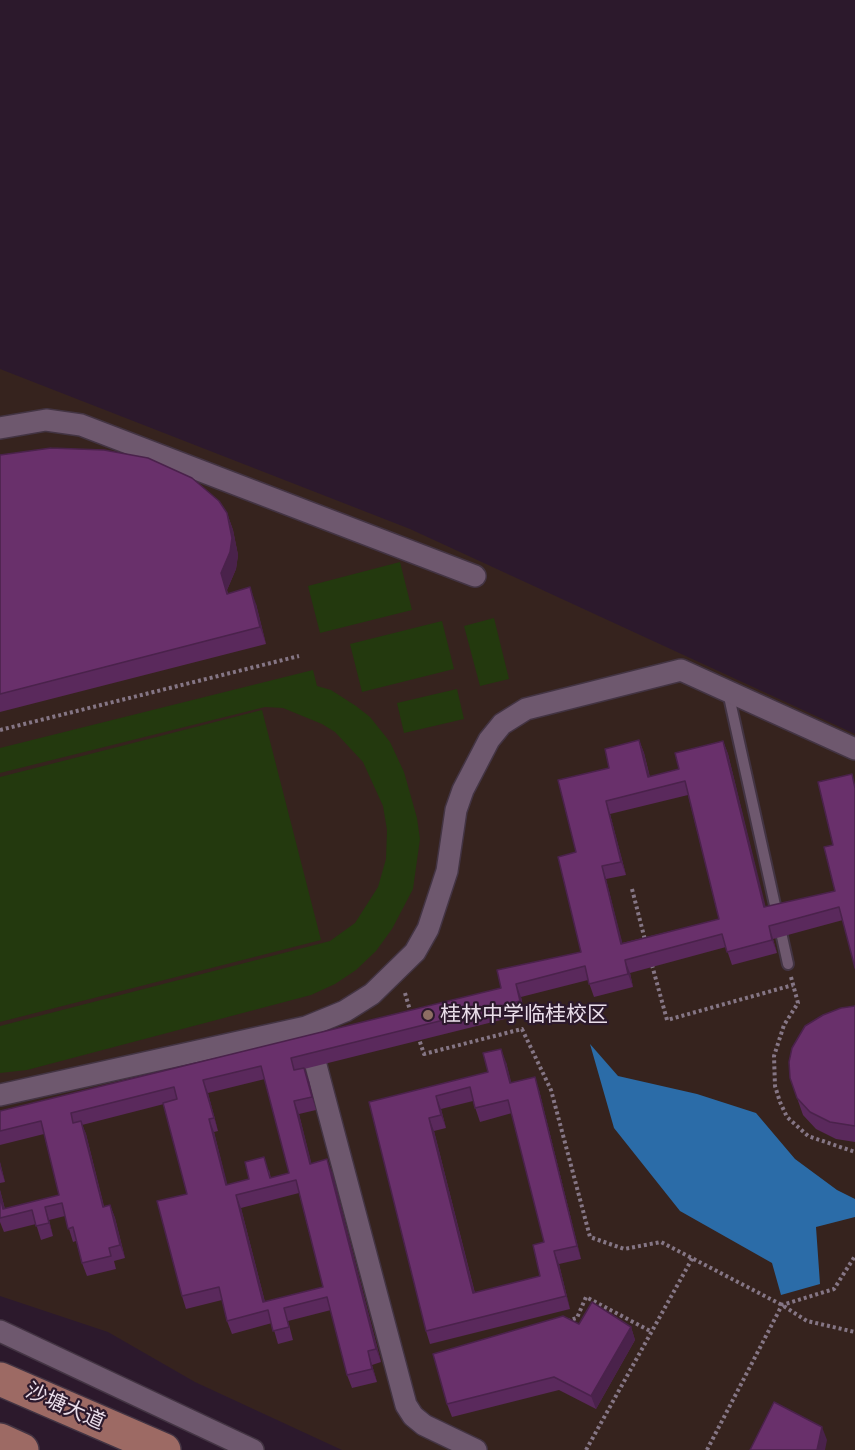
<!DOCTYPE html>
<meta charset="utf-8">
<style>
body{margin:0}
canvas{display:block;background:#2c192c}
</style>
<canvas width="855" height="1450"></canvas>
<script>
const c = document.querySelector('canvas').getContext('2d');
c.lineJoin = 'round';
function fillPath(path, color) { c.fillStyle = color; c.fill(path, 'evenodd'); }
const toPath = rows => new Path2D(rows.map(r => 'M' + r).join(''));
function stroke(path, color, width, dash) { c.strokeStyle = color; c.lineWidth = width; c.lineCap = dash ? 'butt' : 'round'; c.setLineDash(dash || []); c.stroke(path); }
function write(font, color, halo, rows, align = 'center') {
  c.font = font + ' Karla,"Noto Sans SC",sans-serif'; c.lineWidth = 4.5; c.setLineDash([]); c.textBaseline = 'middle'; c.strokeStyle = halo; c.fillStyle = color; for (const [text, x, y, turn = 0] of rows) {
    c.save(); c.translate(x, y); c.rotate((+turn || 0) * Math.PI / 180); c.textAlign = isNaN(turn) ? turn : align; if (halo) c.strokeText(text, 0, 0); c.fillText(text, 0, 0); c.restore();
  }
}
fillPath(toPath([
 [0,369,410,529,855,734,855,1450,342,1450,195,1382,108,1332,0,1296]
]), '#36231e');
fillPath(toPath([
 [400,562,412,610,320,633,308,586],
 [494,618,509,679,480,686,464,626],
 [442,621,454,669,362,692,350,644],
 [313,670,317,686,331,690,356,706,370,717,390,742,404,772,417,818,420,839,413,889,392,929,376,951,356,970,335,984,311,995,27,1070,0,1073,0,1026,330,941,355,923,378,887,386,859,387,830,383,806,363,762,335,732,322,724,283,708,265,707,0,773,0,748],
 [457,689,464,719,404,733,397,703],
 [262,710,321,940,0,1022,0,777]
]), '#23390e');
fillPath(toPath([
 [590,1044,618,1076,697,1094,756,1113,795,1159,837,1190,855,1199,855,1217,816,1227,820,1284,781,1295,772,1263,680,1211,614,1128]
]), '#2b6ca8');
const lane = toPath([
 [728,692,788,964]
]);
const street = toPath([
 [0,428,46,420,81,425,475,576],
 [309,1039,406,1405,413,1416,424,1425,476,1450],
 [0,1095,306,1027,345,1011,372,994,415,952,428,929,447,871,456,810,463,790,489,740,502,724,526,709,681,670,855,749],
 [0,1331,253,1450]
]);
const primary = toPath([
 [0,1379,164,1450],
 [0,1440,22,1450]
]);
stroke(lane, '#433443', 14);
stroke(street, '#433443', 24);
stroke(primary, '#433443', 36);
stroke(toPath([
 [0,730,299,656],
 [632,889,645,940],
 [652,965,667,1020,793,985],
 [791,977,798,1003,784,1025,774,1056,775,1086,780,1102,787,1117,808,1136,855,1152],
 [405,993,411,1014],
 [418,1036,424,1054,522,1029,551,1090,590,1237,624,1249,661,1242,782,1305,807,1321,855,1332],
 [567,1321,577,1318,586,1297,652,1332],
 [586,1450,693,1257],
 [707,1450,782,1305,834,1289,855,1256]
]), '#857685', 4, [3, 3]);
stroke(lane, '#6e586e', 10);
stroke(street, '#6e586e', 21);
stroke(primary, '#9d6a64', 33);
fillPath(toPath([
 [0,455,227,513,233,530,238,555,236,569,227,590,228,593,256,604,266,644,0,712],
 [639,740,644,753,650,777,679,769,723,741,728,754,765,907,835,891,833,845,852,774,843,920,773,939,777,953,732,965,726,947,630,973,633,987,594,997,588,980,521,997,525,1014,304,1069,309,1081,316,1110,299,1114,311,1163,332,1172,381,1362,372,1365,377,1382,352,1388,347,1375,331,1310,288,1321,293,1340,278,1344,272,1323,232,1334,227,1321,222,1300,186,1309,182,1296,187,1194,164,1104,82,1125,86,1134,104,1206,110,1205,115,1218,125,1258,114,1261,116,1269,87,1276,82,1263,76,1241,73,1242,65,1216,49,1220,53,1236,41,1240,36,1224,4,1232,0,1222,0,1190,5,1209,59,1195,44,1134,0,1145,0,1111,501,988,581,952,576,852,609,768],
 [688,795,719,919,622,943,606,879,626,875,610,814],
 [265,1079,289,1173,271,1178,269,1170,249,1179,227,1185,214,1132,218,1131,208,1093],
 [299,1193,323,1287,265,1302,241,1208],
 [855,1006,855,1142,836,1139,816,1129,803,1115,790,1078],
 [506,1062,511,1083,539,1090,581,1259,559,1264,570,1309,430,1344,426,1331,369,1102,488,1072],
 [473,1101,480,1122,512,1113,544,1242,540,1276,475,1293,434,1131,446,1128,441,1109],
 [0,1162,5,1182,0,1183],
 [579,1324,631,1327,635,1340,596,1409,559,1390,452,1417,447,1404]
]), '#5a295c');
fillPath(toPath([
 [227,513,233,530,238,555,236,569,227,590,233,610,221,573],
 [250,587,256,604,266,644,260,627],
 [639,740,644,753,653,790,648,777],
 [723,741,728,754,769,920,764,907],
 [606,801,610,814,626,875,621,862],
 [602,866,606,879,626,957,621,944],
 [769,926,773,939,777,953,772,940],
 [625,960,630,973,633,987,628,974],
 [516,984,521,997,525,1014,520,1001],
 [501,1049,506,1062,515,1096,510,1083],
 [304,1068,309,1081,316,1110,312,1097],
 [535,1077,539,1090,581,1259,577,1246],
 [203,1080,208,1093,218,1131,214,1118],
 [436,1096,441,1109,446,1128,441,1115],
 [294,1101,299,1114,315,1177,310,1164],
 [429,1118,434,1131,478,1306,473,1293],
 [209,1119,214,1132,231,1198,226,1185],
 [81,1121,86,1134,107,1220,103,1207],
 [327,1159,332,1172,381,1362,376,1349],
 [0,1162,5,1182,0,1168],
 [0,1190,7,1217,3,1209,0,1196],
 [236,1195,241,1208,267,1310,263,1302],
 [110,1205,115,1218,125,1258,120,1245],
 [45,1207,49,1220,53,1236,49,1223],
 [554,1251,559,1264,570,1309,566,1296],
 [631,1327,635,1340,596,1409,591,1396],
 [368,1351,372,1365,377,1382,372,1369],
 [822,1427,827,1440,825,1450,817,1450]
]), '#4a224b');
const building = toPath([
 [51,448,104,450,148,458,192,478,219,501,227,513,232,538,230,552,221,573,227,594,250,587,260,627,0,694,0,455,51,448],
 [639,740,648,777,679,769,675,753,723,741,764,907,835,891,824,847,833,845,818,782,852,774,855,788,855,968,839,907,769,926,772,940,727,952,722,934,625,960,628,974,589,984,585,966,516,984,520,1001,291,1058,294,1070,304,1068,312,1097,294,1101,310,1164,327,1159,376,1349,368,1351,372,1369,347,1375,327,1297,284,1308,289,1327,273,1331,268,1310,227,1321,219,1287,182,1296,157,1201,187,1194,163,1103,177,1099,174,1087,71,1113,73,1123,81,1121,103,1207,110,1205,120,1245,109,1248,111,1256,82,1263,73,1227,68,1229,62,1203,45,1207,49,1223,36,1226,32,1210,0,1218,0,1196,3,1209,59,1195,41,1121,0,1131,0,1111,501,988,497,970,581,952,558,857,576,852,558,780,609,768,605,749,639,740],
 [685,781,719,919,621,944,602,866,621,862,606,801,685,781],
 [261,1066,289,1173,270,1178,264,1157,245,1162,249,1179,226,1185,209,1119,214,1118,203,1080,261,1066],
 [296,1180,323,1287,263,1302,236,1195,296,1180],
 [855,1006,855,1126,830,1122,810,1112,797,1098,790,1078,789,1062,792,1048,805,1026,823,1015,841,1008,855,1006],
 [501,1049,510,1083,535,1077,577,1246,554,1251,566,1296,426,1331,369,1102,488,1072,483,1053,501,1049],
 [470,1087,475,1108,508,1100,544,1242,533,1245,540,1276,473,1293,429,1118,441,1115,436,1096,470,1087],
 [592,1302,631,1327,591,1396,554,1377,447,1404,433,1354,563,1316,579,1324,592,1302],
 [774,1402,822,1427,817,1450,750,1450,774,1402]
]);
fillPath(building, '#69306b');
stroke(building, '#4a224b', 1.5);
for (const [x, y, r, color] of [
 [428,1015,6,"#8d6e63"]
]) { const dot = new Path2D(); dot.arc(x, y, r, 0, 2 * Math.PI); c.fillStyle = color; c.fill(dot); stroke(dot, '#2c192c', 2); }
write('21px', '#eadeea', '#2c192c', [
 ["桂林中学临桂校区",440,1015]
], 'left');
write('21px', '#eadeea', '#2c192c', [
 ["沙塘大道",65,1407,24]
]);
</script>
